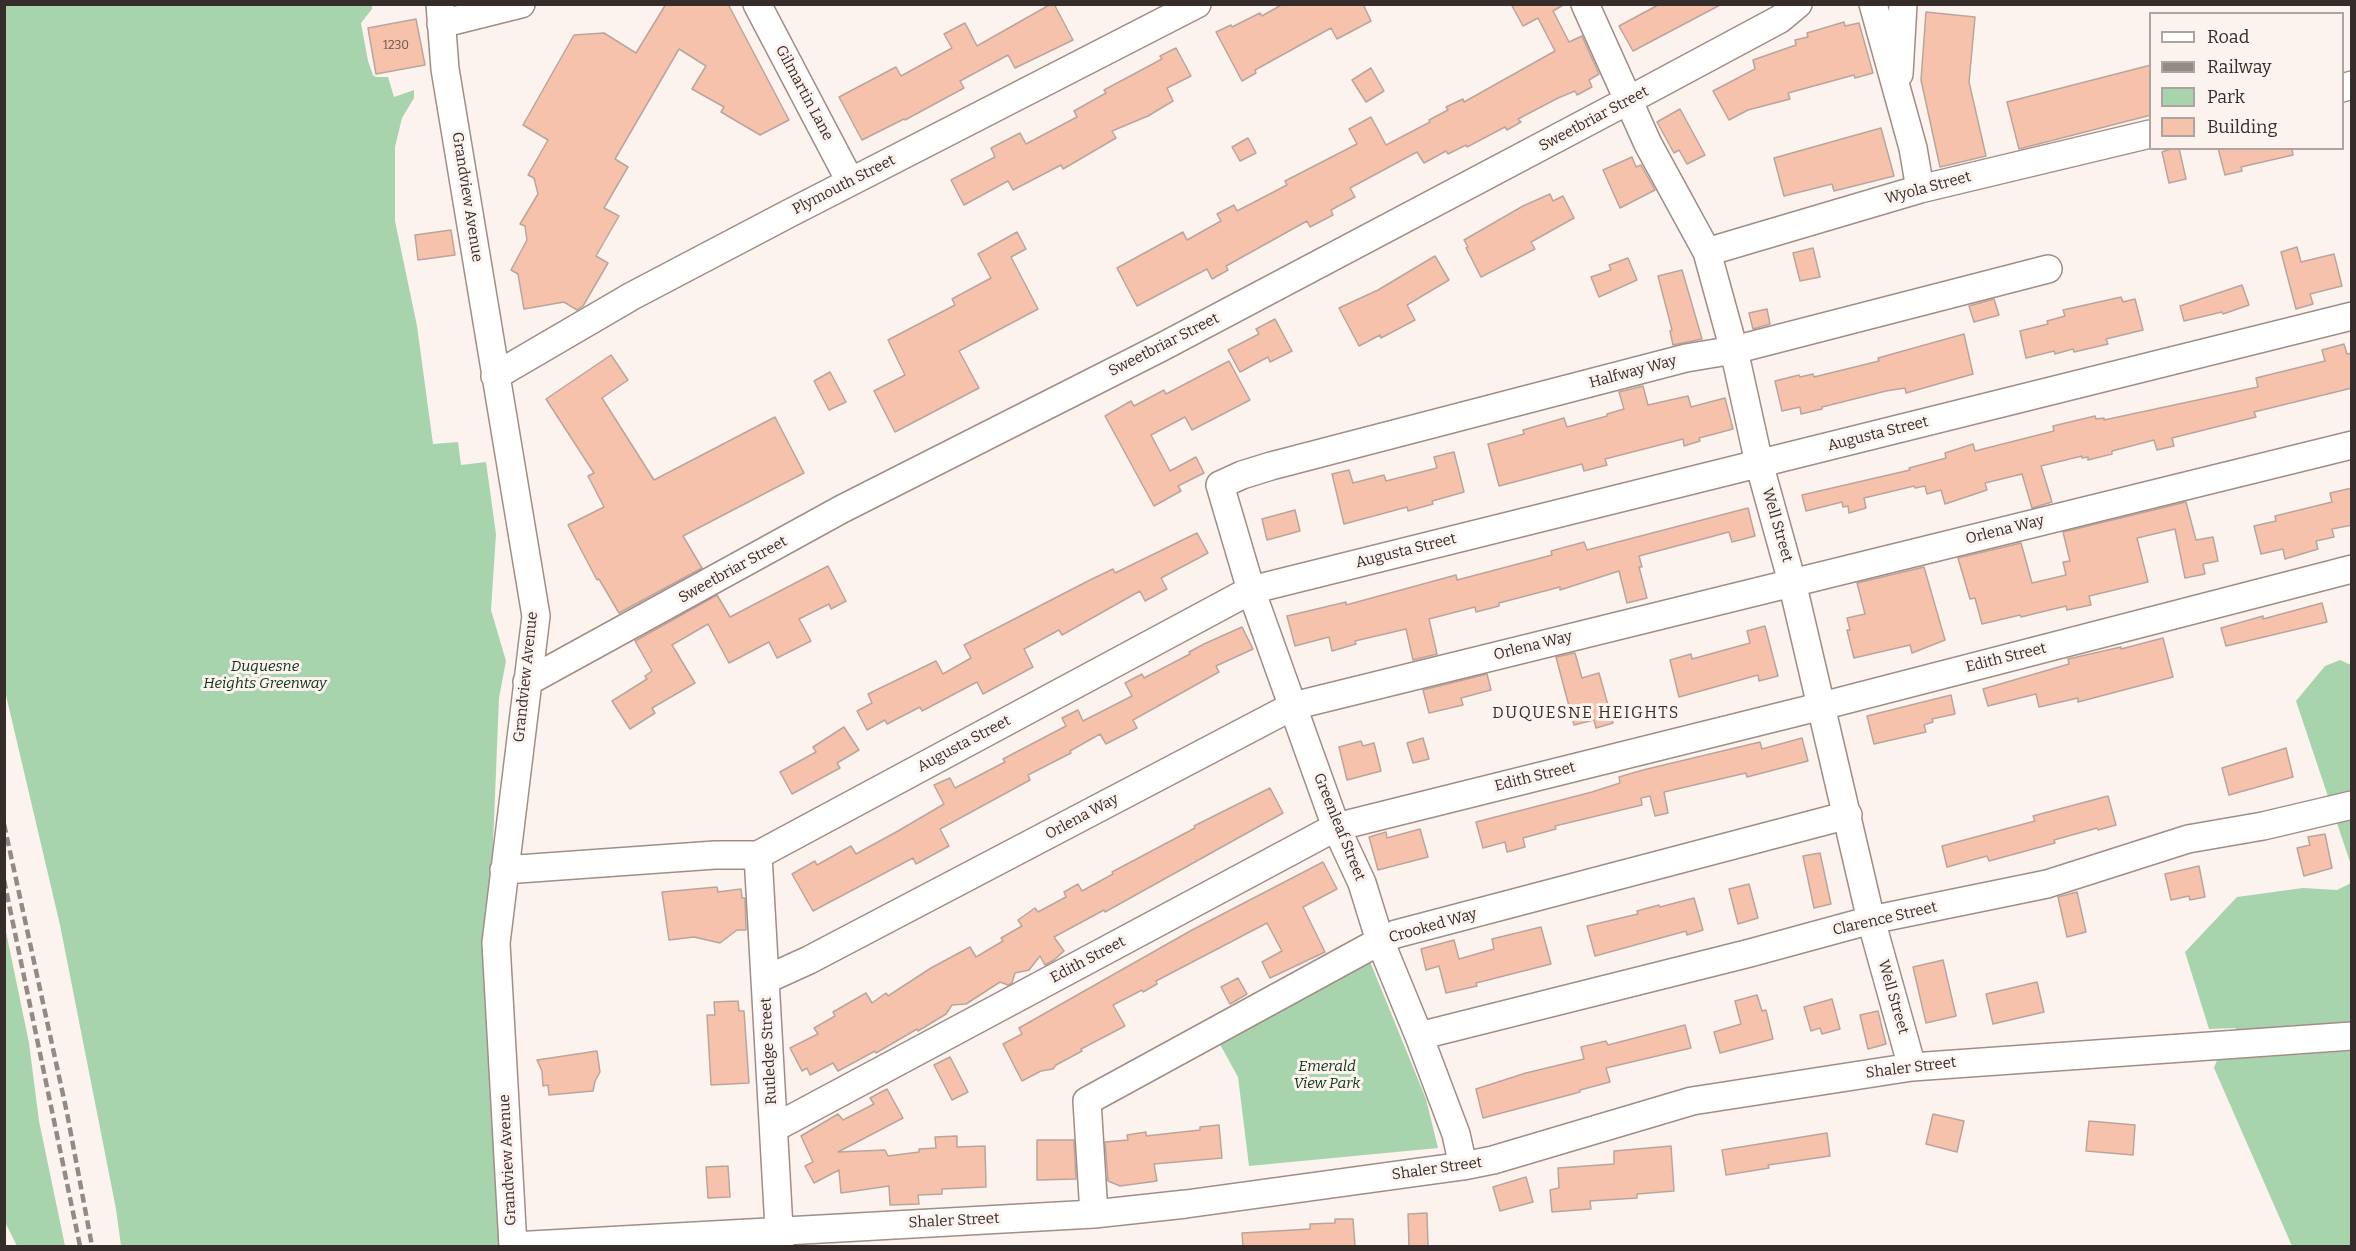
<!DOCTYPE html>
<style>
body{margin:0}
#map{position:relative;width:2356px;height:1251px;overflow:hidden;background:#fcf3ef;font-family:Bitter,serif}
canvas{display:block}
.frame{position:absolute;inset:0;border:6px solid #362d2a;pointer-events:none}
.legend{position:absolute;left:2149px;top:12px;width:195px;height:138px;box-sizing:border-box;background:#fcf3ef;border:2px solid #ada4a0;margin:0;padding:8px 10px;list-style:none;font-size:18px;color:#362d2a}
.legend li{display:flex;align-items:center;gap:12px;height:30px}
.legend b{width:30px;border:2px solid #ada4a0}
</style>
<div id="map">
<canvas width="2356" height="1251"></canvas>
<div class="frame"></div>
<ul class="legend">
<li><b style="height:8px;background:#fff"></b>Road</li>
<li><b style="height:8px;background:#938a86"></b>Railway</li>
<li><b style="height:16px;background:#a7d4ac"></b>Park</li>
<li><b style="height:16px;background:#f7c2ac"></b>Building</li>
</ul>
</div>
<script>
const c = document.querySelector('canvas').getContext('2d');
c.lineJoin = 'round';
function fillPath(path, color) { c.fillStyle = color; c.fill(path, 'evenodd'); }
const toPath = rows => new Path2D(rows.map(r => 'M' + r).join(''));
function stroke(path, color, width, dash) { c.strokeStyle = color; c.lineWidth = width; c.lineCap = dash ? 'butt' : 'round'; c.setLineDash(dash || []); c.stroke(path); }
function write(font, color, halo, rows, align = 'center') {
  c.font = font + ' Bitter,serif'; c.lineWidth = 6; c.setLineDash([]); c.textBaseline = 'middle'; c.strokeStyle = halo; c.fillStyle = color; for (const [text, x, y, turn = 0] of rows) {
    c.save(); c.translate(x, y); c.rotate((+turn || 0) * Math.PI / 180); c.textAlign = isNaN(turn) ? turn : align; if (halo) c.strokeText(text, 0, 0); c.fillText(text, 0, 0); c.restore();
  }
}
fillPath(toPath([
 [4,5,372,5,372,9,361,23,368,61,373,75,376,77,388,77,394,97,414,90,414,98,402,118,395,147,395,221,417,326,433,444,458,442,461,465,486,462,496,534,491,610,506,661,499,698,488,967,506,1246,121,1246,116,1209,60,925,5,691],
 [2340,660,2351,665,2351,865,2296,701,2325,666],
 [2351,883,2351,1023,2235,1031,2236,1028,2209,1029,2185,952,2237,897,2303,888,2337,890],
 [5,927,29,1043,39,1121,65,1246,17,1246,5,1222],
 [1369,959,1426,1099,1438,1148,1249,1166,1238,1077,1217,1039],
 [2351,1051,2351,1246,2292,1246,2214,1068,2217,1060]
]), '#a7d4ac');
const building = toPath([
 [666,4,728,4,789,120,760,135,721,112,724,107,692,89,706,66,679,49,615,159,628,167,604,208,619,216,596,256,608,263,583,306,577,310,564,302,524,309,518,274,511,270,527,240,525,226,520,224,538,194,534,178,528,175,548,140,523,125,574,35,604,33,636,53,666,4],
 [1051,4,1054,4,1073,40,1015,68,1008,55,960,81,964,88,905,120,904,119,862,140,839,97,896,67,901,76,952,48,944,34,965,23,977,46,1051,4],
 [1283,4,1363,4,1371,21,1337,39,1331,28,1255,70,1256,73,1242,81,1216,32,1231,25,1232,27,1260,13,1262,16,1283,4],
 [1511,4,1565,4,1553,11,1569,42,1582,36,1599,74,1589,80,1592,87,1577,95,1575,91,1558,98,1518,119,1521,122,1507,130,1505,127,1467,147,1466,145,1448,154,1446,151,1424,163,1417,152,1350,188,1355,197,1331,210,1333,215,1310,227,1307,221,1226,266,1228,270,1212,279,1207,269,1137,306,1117,268,1183,232,1187,240,1221,221,1217,214,1234,205,1237,211,1287,185,1285,181,1357,144,1349,129,1371,117,1386,145,1430,122,1429,120,1448,110,1446,107,1463,99,1464,102,1555,51,1538,18,1523,26,1511,4],
 [1660,4,1722,4,1633,51,1619,26,1660,4],
 [1926,12,1975,17,1969,82,1986,156,1940,167,1921,80,1926,12],
 [416,19,425,65,376,74,368,28,416,19],
 [1844,22,1845,26,1859,23,1873,73,1855,78,1854,75,1788,93,1790,99,1748,110,1729,120,1713,91,1755,69,1753,60,1796,45,1795,40,1808,37,1807,33,1844,22],
 [1176,48,1191,76,1167,88,1173,101,1148,116,1112,131,1116,138,1063,169,1061,165,1013,190,1008,181,964,205,951,180,995,157,991,148,1020,133,1026,144,1077,117,1074,111,1106,93,1104,90,1162,59,1160,56,1176,48],
 [2151,65,2151,115,2019,149,2007,102,2151,65],
 [1371,68,1384,91,1366,102,1352,80,1371,68],
 [1680,109,1705,155,1687,164,1679,150,1674,153,1657,122,1680,109],
 [1881,128,1894,176,1834,191,1832,184,1784,196,1774,158,1881,128],
 [1248,138,1256,153,1240,161,1232,147,1248,138],
 [2174,148,2179,148,2186,179,2169,183,2162,152,2174,148],
 [2218,148,2292,148,2293,155,2241,167,2242,171,2225,175,2218,148],
 [1632,157,1636,167,1641,165,1655,190,1620,208,1603,170,1632,157],
 [1550,194,1553,201,1563,196,1574,218,1531,242,1535,249,1481,277,1466,248,1468,247,1464,240,1523,206,1550,194],
 [451,230,455,255,418,260,415,235,451,230],
 [1017,232,1026,249,1011,257,1038,309,959,351,979,388,895,432,874,391,905,375,888,340,955,305,952,299,991,278,978,254,1017,232],
 [2297,247,2301,262,2334,254,2342,286,2310,294,2313,304,2296,309,2281,252,2297,247],
 [1813,248,1820,277,1800,281,1793,253,1813,248],
 [1435,256,1449,280,1407,305,1415,320,1381,338,1380,335,1359,346,1339,308,1378,290,1435,256],
 [1628,258,1637,280,1599,297,1591,277,1611,270,1609,265,1628,258],
 [1682,270,1702,339,1673,345,1670,331,1672,330,1658,276,1682,270],
 [2242,285,2249,305,2223,314,2222,312,2184,321,2180,306,2242,285],
 [2121,297,2123,302,2135,299,2143,330,2106,339,2108,344,2074,352,2073,349,2055,354,2054,351,2026,358,2020,331,2048,324,2047,321,2065,316,2063,310,2121,297],
 [1994,299,1999,315,1974,322,1969,306,1994,299],
 [1767,309,1770,324,1753,329,1749,313,1767,309],
 [1275,319,1292,351,1270,362,1268,357,1240,372,1228,350,1259,334,1256,329,1275,319],
 [1964,334,1973,374,1906,393,1905,388,1886,391,1822,407,1822,409,1801,414,1800,407,1782,411,1775,381,1799,375,1800,377,1813,374,1814,377,1879,361,1878,358,1964,334],
 [2344,344,2347,354,2352,353,2352,388,2254,412,2256,417,2172,438,2174,446,2157,450,2154,440,2112,451,2112,454,2088,460,2088,457,2082,458,2082,456,2041,466,2052,502,2032,508,2022,474,1985,483,1987,490,1945,504,1941,490,1927,494,1925,486,1915,488,1914,486,1864,498,1866,508,1849,513,1848,506,1843,507,1842,502,1806,511,1802,495,1910,470,1909,468,1946,458,1945,453,1973,444,1975,451,2054,431,2053,426,2095,416,2096,419,2104,418,2104,420,2258,387,2256,378,2325,361,2322,350,2344,344],
 [611,355,628,380,602,398,654,480,775,417,804,473,683,536,702,568,619,613,599,579,597,580,568,525,604,507,588,476,594,473,546,399,611,355],
 [1229,361,1250,400,1192,430,1185,417,1151,435,1170,471,1196,457,1204,473,1178,486,1181,491,1154,506,1105,416,1131,401,1134,406,1164,390,1166,394,1229,361],
 [830,372,846,402,829,410,814,381,830,372],
 [1643,386,1648,405,1688,396,1691,407,1725,398,1733,429,1699,438,1700,441,1684,446,1683,439,1605,459,1607,465,1584,471,1582,464,1499,486,1488,444,1524,434,1523,430,1564,418,1567,427,1607,416,1607,414,1624,409,1619,392,1643,386],
 [1454,452,1464,492,1432,501,1433,504,1408,511,1407,507,1344,524,1332,474,1349,470,1353,483,1384,475,1386,481,1437,468,1434,457,1454,452],
 [2352,488,2352,525,2332,529,2334,537,2316,541,2318,549,2285,559,2283,549,2261,554,2254,526,2276,521,2275,516,2332,502,2330,493,2352,488],
 [2186,502,2196,540,2213,537,2218,561,2203,564,2205,574,2185,578,2175,529,2137,538,2148,582,2089,596,2091,605,2067,610,2066,606,2021,617,2020,615,1982,624,1975,598,1970,599,1958,558,2021,543,2032,583,2066,575,2063,562,2070,561,2063,532,2186,502],
 [1748,508,1755,536,1732,542,1729,532,1639,556,1642,567,1639,567,1647,598,1627,603,1619,571,1560,590,1560,587,1499,603,1499,606,1476,612,1475,607,1429,619,1437,654,1413,660,1406,629,1355,641,1356,644,1332,651,1329,637,1295,646,1287,616,1346,602,1346,605,1456,575,1457,580,1552,555,1551,551,1584,542,1587,550,1748,508],
 [1295,510,1300,531,1267,540,1262,519,1295,510],
 [1197,533,1208,553,1161,578,1167,589,1145,601,1140,591,1062,635,1059,630,1024,649,1033,667,983,694,977,682,922,711,920,707,887,724,885,720,867,730,857,711,872,703,868,694,936,661,943,674,971,658,964,645,1090,580,1113,569,1115,573,1197,533],
 [828,566,846,601,831,609,829,604,799,619,811,641,777,658,769,642,729,663,708,624,672,645,695,683,652,708,655,713,630,729,612,701,647,679,645,676,652,671,635,641,717,595,730,617,828,566],
 [1924,567,1945,640,1912,653,1910,645,1854,658,1847,630,1850,630,1847,618,1865,614,1857,583,1924,567],
 [2322,603,2327,622,2226,646,2221,628,2263,616,2263,619,2322,603],
 [1765,626,1778,676,1759,681,1758,675,1679,697,1670,660,1691,654,1692,659,1750,643,1747,631,1765,626],
 [1242,627,1253,649,1216,666,1219,672,1133,720,1137,728,1106,744,1100,734,1070,751,1071,753,1028,775,1030,780,940,829,949,846,916,864,913,858,813,911,792,874,815,861,817,865,851,846,856,854,898,831,944,804,934,785,950,778,955,788,1005,762,1003,759,1066,726,1062,718,1078,710,1083,721,1132,696,1125,683,1142,674,1144,678,1190,654,1189,652,1204,644,1242,627],
 [2163,638,2173,677,2078,702,2078,698,2039,707,2036,694,1988,706,1983,689,2069,664,2068,659,2121,647,2121,649,2163,638],
 [1575,653,1582,678,1599,673,1613,723,1596,728,1594,720,1574,725,1556,657,1575,653],
 [1487,674,1491,690,1461,698,1463,705,1429,713,1423,690,1487,674],
 [1951,695,1955,714,1932,719,1933,722,1924,725,1926,732,1874,744,1867,716,1951,695],
 [844,727,859,750,837,763,840,768,792,794,780,772,816,752,813,747,844,727],
 [1423,738,1429,759,1413,763,1407,743,1423,738],
 [1802,738,1808,761,1747,777,1746,773,1664,792,1668,813,1655,816,1650,796,1641,798,1642,805,1555,826,1556,829,1523,838,1525,847,1507,852,1505,842,1483,848,1476,822,1592,792,1620,783,1619,777,1643,770,1760,742,1762,749,1802,738],
 [1361,741,1363,746,1374,743,1381,771,1347,780,1339,747,1361,741],
 [2286,748,2293,777,2229,795,2222,768,2286,748],
 [1270,788,1283,813,1105,912,1104,910,1054,937,1064,951,1054,960,1045,965,1040,956,1029,970,1015,973,1012,983,1008,985,1000,982,966,1004,952,1005,946,1014,918,1031,917,1029,876,1053,875,1051,838,1071,833,1063,810,1075,807,1068,802,1071,790,1048,818,1034,814,1028,835,1016,833,1012,866,993,872,1003,886,993,888,996,931,968,970,947,976,957,1003,941,1001,938,1022,926,1018,920,1035,908,1038,912,1066,897,1064,892,1078,884,1082,891,1113,874,1112,872,1195,828,1194,826,1270,788],
 [2108,796,2116,825,2098,830,2097,828,2054,840,2055,843,1989,861,1987,856,1947,867,1942,846,2035,821,2033,816,2108,796],
 [1420,829,1428,857,1378,870,1369,837,1386,832,1387,838,1420,829],
 [2325,834,2332,868,2304,876,2297,848,2310,845,2308,837,2325,834],
 [1820,853,1831,904,1814,908,1803,856,1820,853],
 [1323,862,1337,889,1303,907,1325,952,1270,978,1262,962,1282,951,1267,923,1156,981,1157,984,1143,992,1142,990,1113,1005,1125,1026,1081,1049,1082,1051,1056,1065,1053,1069,1041,1071,1022,1081,1003,1044,1022,1034,1019,1028,1192,930,1323,862],
 [2199,866,2205,897,2190,900,2189,896,2171,900,2165,874,2199,866],
 [1749,884,1758,918,1738,924,1729,889,1749,884],
 [717,887,718,892,741,889,742,898,745,898,746,930,737,930,720,943,694,937,669,940,662,892,717,887],
 [2077,892,2086,932,2067,937,2058,897,2077,892],
 [1694,898,1703,930,1687,935,1686,931,1595,956,1587,926,1638,914,1637,911,1659,905,1660,907,1694,898],
 [1541,927,1551,964,1476,983,1477,986,1446,993,1439,966,1426,970,1421,949,1454,940,1459,959,1494,949,1492,939,1541,927],
 [1943,960,1956,1016,1926,1023,1913,967,1943,960],
 [1238,978,1247,994,1230,1004,1221,987,1238,978],
 [2037,982,2044,1012,1993,1024,1986,994,2037,982],
 [1757,995,1762,1011,1766,1010,1773,1039,1720,1053,1714,1032,1741,1024,1735,1001,1757,995],
 [1832,999,1840,1029,1822,1034,1820,1028,1811,1031,1804,1007,1832,999],
 [738,1001,739,1011,744,1011,749,1083,711,1085,707,1015,715,1015,714,1002,738,1001],
 [1878,1011,1886,1044,1868,1049,1860,1015,1878,1011],
 [1685,1025,1691,1048,1606,1068,1610,1082,1580,1090,1580,1092,1483,1118,1476,1089,1526,1073,1584,1059,1581,1047,1606,1041,1608,1045,1685,1025],
 [597,1051,600,1072,595,1081,593,1091,549,1095,548,1085,543,1086,542,1071,537,1060,597,1051],
 [950,1057,968,1092,952,1100,934,1065,950,1057],
 [887,1089,903,1118,838,1152,885,1150,888,1156,919,1152,919,1149,936,1148,935,1137,957,1136,957,1147,985,1146,986,1187,942,1189,942,1194,918,1195,919,1204,890,1205,889,1186,841,1193,839,1170,814,1183,805,1166,813,1162,801,1136,838,1114,843,1120,874,1104,870,1098,887,1089],
 [1933,1114,1964,1121,1957,1152,1926,1144,1933,1114],
 [2089,1121,2135,1125,2133,1155,2086,1151,2089,1121],
 [1219,1125,1222,1158,1154,1164,1157,1181,1120,1186,1108,1181,1105,1142,1128,1140,1127,1135,1146,1132,1146,1136,1200,1130,1200,1127,1219,1125],
 [1827,1133,1830,1156,1768,1165,1769,1168,1726,1175,1722,1150,1827,1133],
 [1037,1140,1074,1140,1076,1179,1037,1180,1037,1140],
 [1671,1146,1674,1191,1637,1194,1637,1198,1590,1201,1591,1209,1552,1212,1550,1190,1559,1188,1558,1168,1614,1164,1614,1151,1671,1146],
 [728,1166,730,1197,708,1198,706,1167,728,1166],
 [1526,1177,1533,1202,1500,1211,1493,1187,1526,1177],
 [1427,1213,1428,1246,1409,1246,1408,1214,1427,1213],
 [1335,1219,1353,1219,1355,1246,1243,1246,1242,1233,1310,1229,1310,1224,1335,1223,1335,1219]
]);
fillPath(building, '#f7c2ac');
stroke(building, '#baa59d', 1.5);
const minor = toPath([
 [440,4,445,69,536,616,496,943,513,1246],
 [757,4,850,181],
 [1585,4,1648,144,1707,252,1734,350,1759,463,1792,582,1871,920,1912,1067],
 [1873,4,1913,148,1920,189],
 [441,24,521,4],
 [1899,74,1903,4],
 [2342,88,2352,85],
 [1707,252,1920,189,2150,134],
 [495,376,632,296,788,214,1197,4],
 [527,682,842,509,1160,348,1629,100,1780,19,1798,4],
 [758,855,780,1246],
 [504,870,715,855,758,855,1251,590,2352,316],
 [765,980,809,960,1293,706,2352,445],
 [1419,1036,1750,953,1871,920,2047,884,2188,839,2263,826,2352,805],
 [774,1128,1336,827,1822,706,2352,569],
 [1463,1166,1456,1134,1419,1036,1380,941,1362,883,1336,827,1251,590,1220,485,1242,475,1271,466,1686,358,1734,350,2048,269],
 [1094,1214,1087,1101,1380,941,1396,934,1848,815],
 [513,1246,1094,1214,1186,1204,1463,1166,1493,1160,1692,1101,1912,1067,2352,1036]
]);
stroke(minor, '#a18d84', 30);
stroke(minor, '#fff', 27);
stroke(toPath([
 [4,824,67,1113,92,1246],
 [4,880,80,1246]
]), '#938a86', 4.5, [9, 4.5]);
write('12px', '#66524a', null, [
 ["1230",396,46]
]);
write('15px', '#362d2a', '#fcf3ef', [
 ["Gilmartin Lane",804,93,62],
 ["Sweetbriar Street",1594,119,-28],
 ["Plymouth Street",844,185,-27],
 ["Wyola Street",1928,188,-15],
 ["Grandview Avenue",467,197,81],
 ["Sweetbriar Street",1164,345,-27],
 ["Halfway Way",1633,372,-15],
 ["Augusta Street",1878,434,-14],
 ["Well Street",1777,525,74],
 ["Orlena Way",2005,530,-14],
 ["Augusta Street",1406,551,-14],
 ["Sweetbriar Street",733,570,-29],
 ["Orlena Way",1533,646,-14],
 ["Edith Street",2006,658,-14],
 ["Grandview Avenue",526,677,-84],
 ["Augusta Street",964,744,-28],
 ["Edith Street",1535,777,-14],
 ["Orlena Way",1082,817,-28],
 ["Greenleaf Street",1339,827,68],
 ["Clarence Street",1885,919,-13],
 ["Crooked Way",1433,926,-16],
 ["Edith Street",1088,960,-28],
 ["Well Street",1893,997,74],
 ["Rutledge Street",769,1051,-93],
 ["Shaler Street",1911,1068,-7],
 ["Grandview Avenue",508,1160,-93],
 ["Shaler Street",1437,1169,-8],
 ["Shaler Street",954,1221,-3]
]);
write('italic 15px', '#0c3416', '#fcf3ef', [
 ["Duquesne",265,667],
 ["Heights Greenway",265,684],
 ["Emerald",1327,1067],
 ["View Park",1327,1084]
]);
c.letterSpacing = '1.5px';
write('16px', '#362d2a', '#fcf3ef', [
 ["DUQUESNE HEIGHTS",1586,714]
]);
c.letterSpacing = '0px';
</script>
